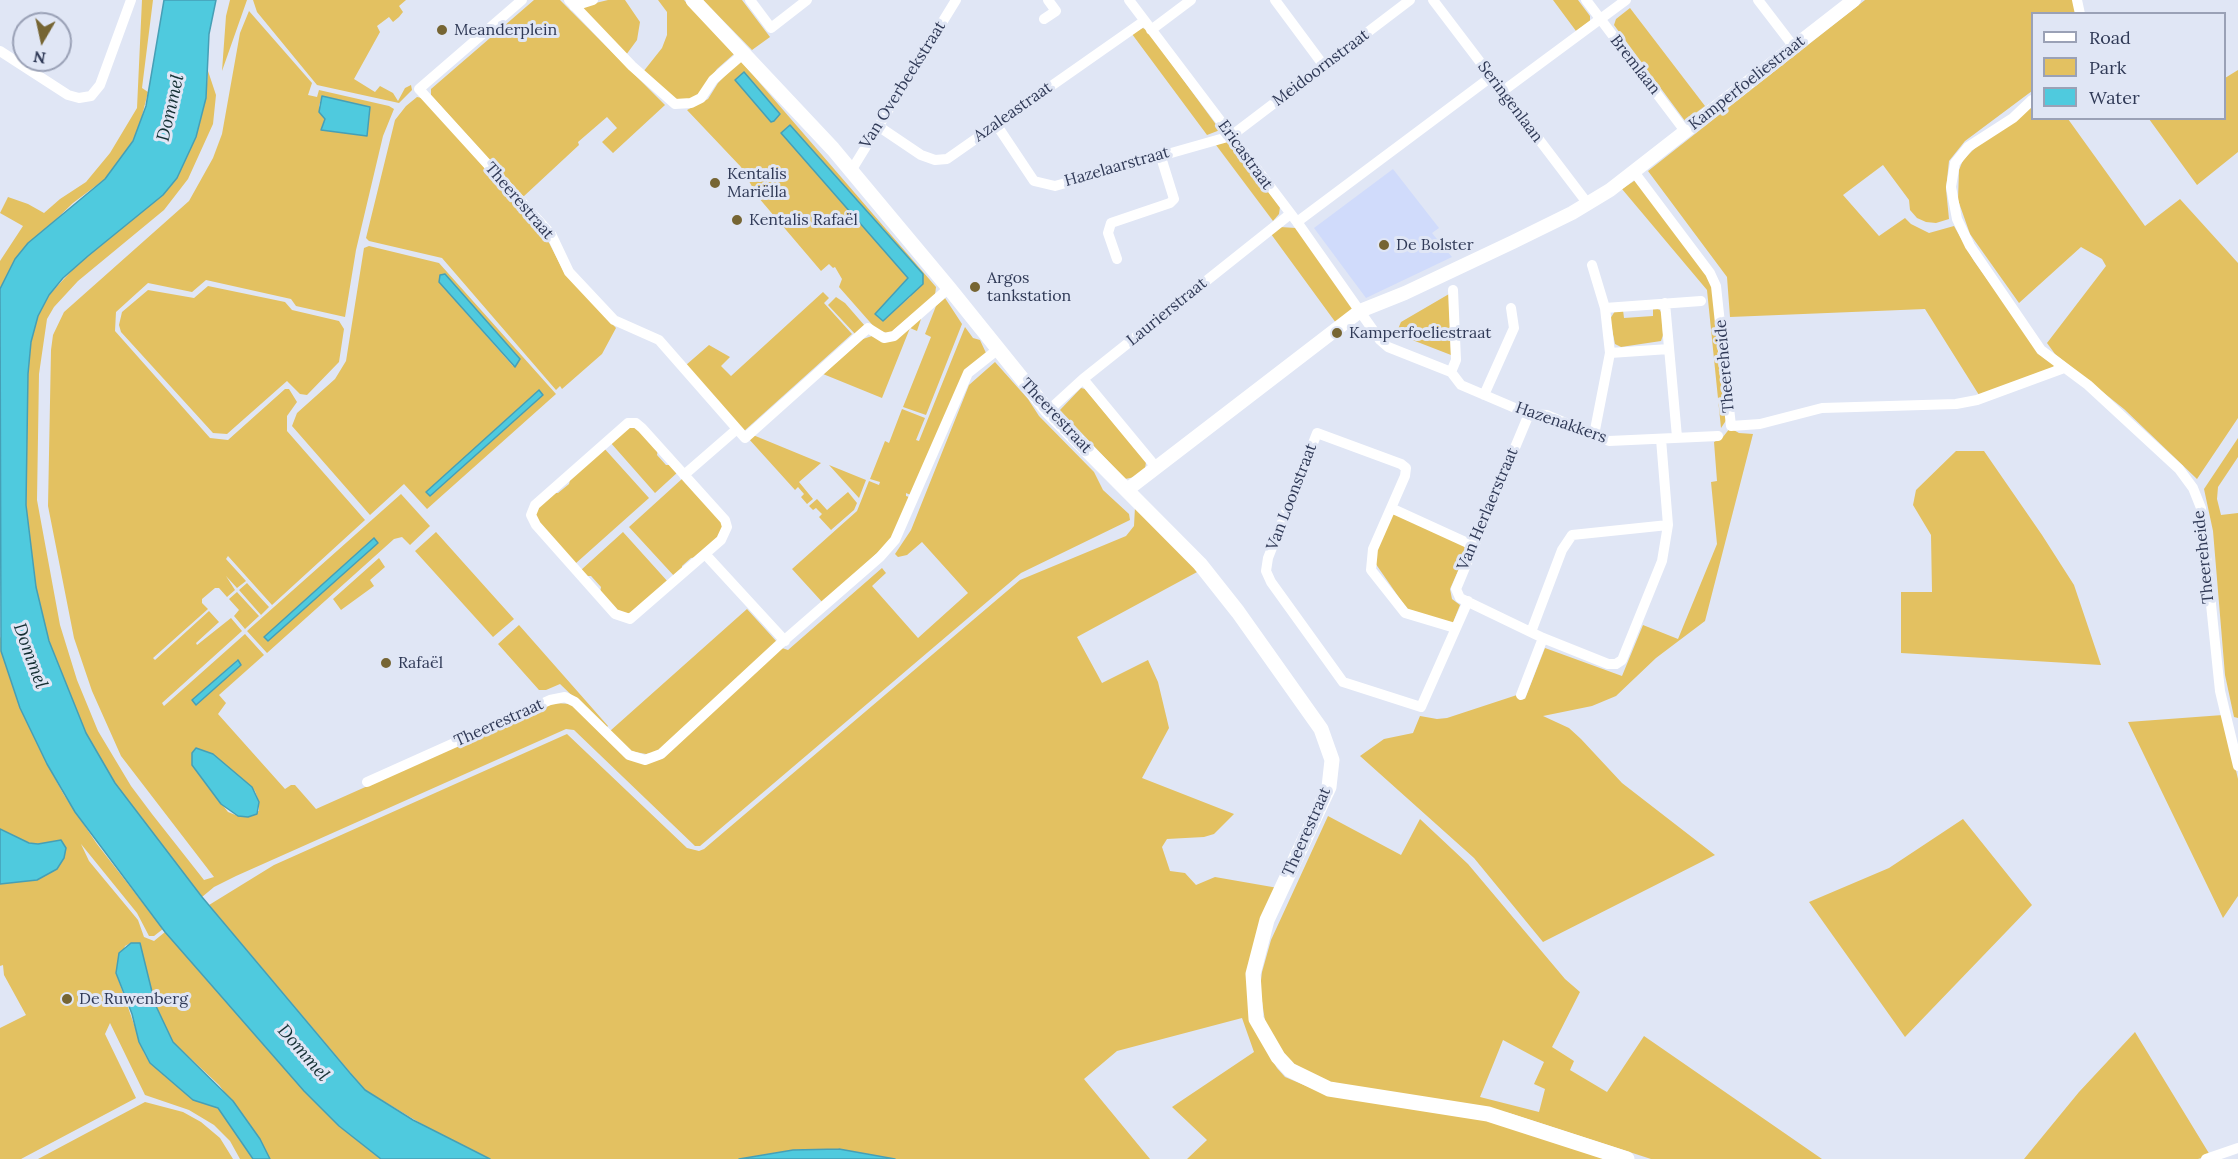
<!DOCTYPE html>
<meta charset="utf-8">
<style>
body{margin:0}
#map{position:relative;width:2238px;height:1159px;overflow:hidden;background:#e0e6f5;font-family:Lora,serif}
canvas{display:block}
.legend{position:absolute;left:2031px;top:12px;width:195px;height:108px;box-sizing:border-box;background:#e0e6f5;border:2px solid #9aa1b6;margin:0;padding:8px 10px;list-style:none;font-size:18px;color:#303a57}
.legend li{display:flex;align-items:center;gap:12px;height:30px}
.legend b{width:30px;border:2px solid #9aa1b6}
.north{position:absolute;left:12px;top:12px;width:60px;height:60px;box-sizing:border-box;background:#e0e6f5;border:2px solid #9aa1b6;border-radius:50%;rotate:189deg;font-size:16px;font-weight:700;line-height:24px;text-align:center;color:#303a57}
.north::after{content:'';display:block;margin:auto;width:21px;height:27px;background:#766533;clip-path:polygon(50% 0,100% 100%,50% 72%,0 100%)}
</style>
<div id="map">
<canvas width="2238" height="1159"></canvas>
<ul class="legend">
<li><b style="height:8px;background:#fff"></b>Road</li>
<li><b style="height:16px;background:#e3c161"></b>Park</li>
<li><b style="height:16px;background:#4fcade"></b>Water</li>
</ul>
<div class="north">N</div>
</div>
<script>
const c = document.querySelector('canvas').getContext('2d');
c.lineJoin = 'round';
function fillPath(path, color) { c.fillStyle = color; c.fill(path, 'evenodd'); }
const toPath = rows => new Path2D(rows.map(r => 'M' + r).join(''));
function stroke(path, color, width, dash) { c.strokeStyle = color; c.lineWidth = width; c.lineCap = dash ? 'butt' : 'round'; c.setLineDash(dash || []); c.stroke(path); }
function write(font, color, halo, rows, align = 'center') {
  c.font = font + ' Lora,serif'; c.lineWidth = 6; c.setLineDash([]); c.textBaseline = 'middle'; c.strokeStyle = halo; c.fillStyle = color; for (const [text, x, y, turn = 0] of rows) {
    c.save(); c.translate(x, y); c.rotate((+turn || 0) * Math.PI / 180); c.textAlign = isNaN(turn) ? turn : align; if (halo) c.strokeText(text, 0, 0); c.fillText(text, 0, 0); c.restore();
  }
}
fillPath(toPath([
 [1393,169,1439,228,1432,233,1452,257,1366,298,1314,228]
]), '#d0dbfb');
fillPath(toPath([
 [142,0,153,0,142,88,148,92,141,120,133,141,105,179,73,203,15,259,0,289,0,261,23,226,0,213,8,197,28,204,44,213,60,199,86,182,110,153,137,108],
 [230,0,247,0,222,71,226,16],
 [253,0,406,0,399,6,403,12,399,17,393,22,389,17,377,26,380,32,354,79,375,92,380,86,393,93,398,101,405,88,411,85,412,90,399,103,317,85,257,12],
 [534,0,560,0,665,105,613,153,602,142,617,128,607,117,578,142,579,145,523,197,431,95,431,89],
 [608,0,625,0,640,22,637,40,626,55,579,7],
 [658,0,684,0,734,54,717,69,696,97,679,102,643,72,662,48,667,35,667,12],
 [703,0,742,0,770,37,752,50],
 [1553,0,1578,0,1590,16,1590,21,1576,31],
 [1865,0,2073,0,2077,13,2032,14,2032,91,1965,141,1949,161,1946,189,1949,219,1936,223,1926,222,1917,218,1910,210,1909,200,1883,165,1843,195,1879,236,1905,218,1911,224,1929,233,1954,226,1974,261,2044,358,2054,365,2053,368,1979,395,1925,309,1730,317,1727,277,1648,171],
 [1630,8,1705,106,1685,121,1614,25,1616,19],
 [249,11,312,83,308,95,317,97,319,90,389,106,394,109,383,136,356,250,345,317,296,306,291,299,206,280,192,292,148,283,116,312,115,331,210,438,228,440,285,389,289,389,297,402,287,416,287,431,365,520,272,605,228,556,226,559,246,581,237,588,226,576,235,590,227,597,219,588,215,588,202,599,202,603,208,609,153,658,155,660,209,611,219,622,196,643,197,645,231,618,242,631,162,703,164,706,245,634,264,655,219,695,226,703,218,714,285,789,291,785,295,785,316,809,554,703,571,704,630,760,671,749,782,648,788,650,882,568,886,573,872,586,918,638,968,593,922,542,907,555,898,557,895,554,911,530,969,385,995,362,1028,399,1039,416,1094,472,1103,490,1129,514,1130,520,1021,573,700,846,695,846,574,730,566,729,236,876,214,887,202,897,115,783,86,733,49,641,36,587,26,505,28,374,31,342,38,316,49,295,196,137,206,98,208,71,216,95,213,124,188,179,164,210,78,281,54,307,47,319,39,374,37,500,60,625,77,680,98,731,131,786,152,814,204,880,214,877,121,756,92,691,74,638,48,506,51,350,53,335,64,312,189,201,213,158,222,134,240,33],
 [322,96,370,107,367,136,322,130,325,119,319,106],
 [237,660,241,665,196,705,193,700],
 [209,752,255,791,259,802,259,811,238,816,228,812,192,765,192,753],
 [1142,28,1146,29,1220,130,1207,135,1132,34],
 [740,60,936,287,935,295,889,334,876,329,839,287,842,279,835,267,833,268,829,264,821,271,758,197,741,167,687,110,708,99,718,83],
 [790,125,923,274,910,297,883,321,908,278,781,133],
 [2238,70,2238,152,2197,185,2149,119,2224,118,2225,78],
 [417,97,422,98,545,235,565,274,616,328,602,354,562,389,560,386,556,390,442,258,369,241,366,238,395,120,406,106],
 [2032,106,2032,118,2068,119,2145,226,2180,199,2238,263,2238,418,2197,479,2124,409,2055,354,2047,343,2106,266,2102,259,2081,247,2019,303,1970,234,1958,200,1959,170,1963,160,1976,147],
 [1229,140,1280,207,1279,214,1273,221,1216,145],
 [1640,177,1717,281,1727,419,1721,428,1707,290,1622,189],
 [1280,227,1296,228,1356,309,1336,323,1271,234],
 [369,246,439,263,556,394,427,509,404,484,370,515,292,426,297,413,335,379,346,361,364,248],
 [443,274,520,359,516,366,513,366,439,282],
 [539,391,543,395,430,496,426,492],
 [208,286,285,302,292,310,339,321,344,329,339,362,307,395,300,394,287,381,227,434,213,433,121,332,119,325,122,312,148,290,194,298],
 [823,292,829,298,824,303,852,334,743,432,686,365,709,345,730,357,721,366,731,376],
 [1449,294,1451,355,1402,336,1398,329,1401,322],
 [836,297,845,303,865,326,856,335,828,305],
 [945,298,962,324,926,415,903,407,931,337,925,334,936,306],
 [1653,307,1660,310,1662,314,1663,335,1661,341,1621,347,1615,344,1610,319,1615,311,1623,310,1624,318,1653,316],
 [919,318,921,319,917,331,910,328,882,398,823,374,863,339,872,336,880,340],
 [965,327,973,338,980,340,986,353,966,369,913,496,906,493,906,496,912,498,890,541,823,603,792,569,857,511,869,481,879,485,880,482,870,479,885,441,889,443,902,409,925,418,916,440,919,441],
 [1081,388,1085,389,1146,462,1145,469,1135,477,1125,479,1060,410],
 [634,426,658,449,657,455,666,465,672,465,678,472,655,493,610,442,625,428],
 [1730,428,1739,433,1753,434,1705,621,1656,658,1616,696,1592,706,1543,716,1569,728,1581,739,1622,783,1715,855,1543,942,1474,858,1360,756,1384,739,1413,733,1420,716,1437,719,1447,718,1517,695,1525,699,1545,648,1622,676,1643,625,1678,639,1717,544,1711,482,1717,481,1714,442,1723,437],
 [753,435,821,463,799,482,813,499,807,504,801,497,804,494,798,487,795,490,748,438],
 [2238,438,2238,457,2218,487,2217,499,2221,515,2238,513,2238,718,2234,717,2225,675,2213,531,2204,489],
 [603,447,649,498,575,564,535,517,539,505,552,493,558,493,569,484,571,476],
 [1956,451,1984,451,2042,535,2074,585,2101,665,1901,653,1901,592,1932,592,1931,535,1913,505,1916,490],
 [829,465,866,480,859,498],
 [683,478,722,522,722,533,698,557,691,558,682,566,682,572,675,577,629,527],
 [848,492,857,503,854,510,831,530,819,517,822,514,816,508,813,510,809,506,817,499,827,510],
 [401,494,430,526,410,545,402,537,394,539,267,653,247,631],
 [1135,507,1199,571,1077,637,1102,683,1148,660,1158,682,1169,728,1142,778,1234,814,1214,834,1204,837,1167,839,1162,847,1170,871,1185,873,1196,885,1215,877,1278,888,1260,928,1256,1032,1277,1068,1285,1077,1318,1091,1494,1120,1618,1159,1187,1159,1207,1140,1172,1107,1254,1052,1242,1018,1117,1051,1084,1079,1150,1159,895,1159,839,1149,793,1150,739,1159,490,1159,445,1138,365,1090,209,905,274,865,567,734,687,848,699,851,704,849,1020,580,1126,536,1134,526],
 [1392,513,1469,546,1450,589,1452,599,1460,605,1452,625,1407,609,1373,560],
 [436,532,514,619,493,637,415,551],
 [623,532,669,583,636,612,621,614,600,593,601,587,591,576,585,576,581,570],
 [379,558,385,567,370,580,374,586,341,610,333,599],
 [247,583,269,607,261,615,239,590],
 [237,592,259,616,245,629,234,616,239,610,229,599],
 [747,609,777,642,657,752,646,754,630,751,610,731],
 [519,625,608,726,606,728,560,684,546,690,539,690,498,644],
 [0,636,47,764,64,795,97,844,163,929,154,936,149,936,137,913,81,844,89,861,138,920,144,937,154,941,165,932,304,1091,339,1126,381,1159,270,1159,260,1139,219,1085,173,1042,155,1004,140,943,131,943,125,946,116,973,144,1053,150,1063,193,1100,218,1108,253,1159,240,1159,230,1141,214,1125,189,1110,145,1095,110,1023,105,1034,136,1098,21,1159,0,1159,0,1028,26,1015,4,975,3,965,0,966],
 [2223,715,2238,779,2238,896,2223,918,2128,722],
 [1328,816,1401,855,1420,819,1468,864,1565,979,1580,992,1552,1047,1574,1061,1570,1070,1607,1092,1644,1036,1822,1159,1651,1159,1509,1113,1313,1079,1293,1066,1276,1046,1265,1021,1260,988,1262,972,1271,940],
 [1503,1040,1544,1062,1534,1084,1545,1089,1539,1112,1480,1097],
 [1963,819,2032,905,1905,1037,1809,902,1889,868],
 [2135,1032,2210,1155,2198,1159,2024,1159,2079,1092],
 [145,1102,183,1112,201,1122,220,1138,233,1159,38,1159]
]), '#e3c161');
const water = toPath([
 [164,0,216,0,209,34,206,98,196,137,177,178,163,195,88,256,63,278,49,295,38,316,31,342,28,374,26,505,36,587,49,641,86,733,115,783,202,897,350,1073,365,1090,413,1120,490,1159,381,1159,339,1126,304,1091,165,932,75,812,47,764,20,708,1,651,0,289,15,259,28,243,105,179,133,141,146,106,164,0],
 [744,72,780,114,774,121,771,122,735,80,744,72],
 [322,96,370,107,367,136,321,130,325,119,319,112,322,96],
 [790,125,923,274,923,284,883,321,875,314,908,278,781,133,790,125],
 [445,274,520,359,515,367,439,282,440,275,445,274],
 [539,390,543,395,430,496,426,492,539,390],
 [374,538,378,543,268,641,264,637,374,538],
 [238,660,241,665,196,705,192,700,238,660],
 [196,748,213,754,252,787,259,802,257,814,248,817,238,816,221,804,192,765,192,753,196,748],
 [0,829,29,843,38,844,61,840,66,848,64,858,57,869,37,880,0,884,0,829],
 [131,943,140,943,155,1004,173,1042,233,1101,260,1139,270,1159,253,1159,218,1108,193,1100,150,1063,139,1042,132,1014,116,973,119,953,131,943],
 [839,1149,895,1159,739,1159,793,1150,839,1149]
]);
fillPath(water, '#4fcade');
stroke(water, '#469fb6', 1.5);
stroke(toPath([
 [522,0,419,89,551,234,569,272,614,320,659,340,745,438,868,328,884,338,894,336,949,288],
 [569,0,632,66,675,104,691,103,701,98,713,80,743,54],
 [750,0,771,28,807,0],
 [1129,0,1297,222,1380,340,1388,347,1451,372,1461,385,1529,414,1547,415,1609,441,1718,436],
 [1275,0,1324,66],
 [1433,0,1588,204],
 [1586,0,1685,131],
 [1758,0,1794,47],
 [2077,0,2080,14],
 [574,6,593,0],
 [1044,19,1056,11,1048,0],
 [1151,30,1191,0],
 [0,51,68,95,79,98,91,96,100,85,131,0],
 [1503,91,1626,0],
 [2032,100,2013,118,1968,147,1955,163,1951,187,1957,219,1970,246,2041,350,2088,385,2179,469,2193,488,2201,508,2220,691,2238,766],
 [996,124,1034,181,1055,186,1231,136,1410,0],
 [878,126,921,155,935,160,947,159,1144,21],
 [851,171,956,0],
 [1634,172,1710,273,1716,286,1731,426,1760,424,1822,408,1956,404,1977,400,2064,368],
 [1297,222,1491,77],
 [1117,259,1108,233,1111,223,1170,203,1174,199,1160,154],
 [1592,265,1605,308,1610,353,1594,435],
 [1665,303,1677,437],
 [1605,308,1701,301],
 [1610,353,1669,349],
 [1451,372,1456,360,1453,290],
 [1083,379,1155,466],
 [1484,395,1514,328,1511,308],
 [1048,411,1083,379,1289,215],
 [1529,414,1456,589,1460,598,1543,638,1608,664,1616,664,1622,660,1662,561,1668,525,1661,439],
 [628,423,636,423,642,428,725,520,727,527,721,540,630,619,615,614,536,525,531,515,535,505,628,423],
 [684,475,737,429],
 [1391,508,1373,549,1371,570,1405,613,1455,628],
 [705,554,785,641],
 [1468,601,1421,707,1343,682,1271,582,1266,571,1268,558,1317,433,1401,464,1406,468,1405,476,1391,508,1472,545],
 [1531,632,1562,550,1572,535,1668,525],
 [1521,695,1543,638],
 [367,782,550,700,565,697,575,702,629,755,645,760,661,754,780,644,880,557,895,540,968,373,997,350],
 [2206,1159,2238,1148]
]), '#fff', 10);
stroke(toPath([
 [1127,490,1360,311,1405,293,1513,242,1572,213,1610,190,1854,0]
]), '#fff', 14);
stroke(toPath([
 [693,0,833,149,949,288,1048,411,1200,564,1238,612,1321,729,1332,760,1329,787,1267,920,1253,974,1256,1019,1278,1057,1290,1070,1329,1089,1488,1114,1627,1159]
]), '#fff', 15);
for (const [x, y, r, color] of [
 [442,30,6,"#766533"],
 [715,183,6,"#766533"],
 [737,220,6,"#766533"],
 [1384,245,6,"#766533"],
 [975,287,6,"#766533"],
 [1337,333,6,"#766533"],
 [386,663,6,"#766533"],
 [67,999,6,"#766533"]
]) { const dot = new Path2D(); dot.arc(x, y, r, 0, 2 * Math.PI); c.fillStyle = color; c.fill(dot); stroke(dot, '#e0e6f5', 2); }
write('16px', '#303a57', '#e0e6f5', [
 ["Meanderplein",454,30],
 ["Kentalis",727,174],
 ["Mariëlla",727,192],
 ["Kentalis Rafaël",749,220],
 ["De Bolster",1396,245],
 ["Argos",987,278],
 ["tankstation",987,296],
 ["Kamperfoeliestraat",1349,333],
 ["Rafaël",398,663],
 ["De Ruwenberg",79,999]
], 'left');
write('16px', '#303a57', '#e0e6f5', [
 ["Bremlaan",1635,65,52],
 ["Meidoornstraat",1321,68,-37],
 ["Kamperfoeliestraat",1747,83,-38],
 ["Van Overbeekstraat",903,85,-58],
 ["Seringenlaan",1510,102,53],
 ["Azaleastraat",1013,112,-35],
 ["Ericastraat",1245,155,54],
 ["Hazelaarstraat",1117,167,-16],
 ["Theerestraat",519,201,49],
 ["Laurierstraat",1167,312,-39],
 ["Theereheide",1725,366,-95],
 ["Theerestraat",1056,416,47],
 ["Hazenakkers",1561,423,19],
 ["Van Loonstraat",1292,497,-69],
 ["Van Herlaerstraat",1488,509,-67],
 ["Theereheide",2204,557,-96],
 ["Theerestraat",499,723,-24],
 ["Theerestraat",1307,832,-66]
]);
write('italic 18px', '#142f33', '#e0e6f5', [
 ["Dommel",171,108,-77],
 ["Dommel",30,656,70],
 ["Dommel",303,1053,49]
]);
</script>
